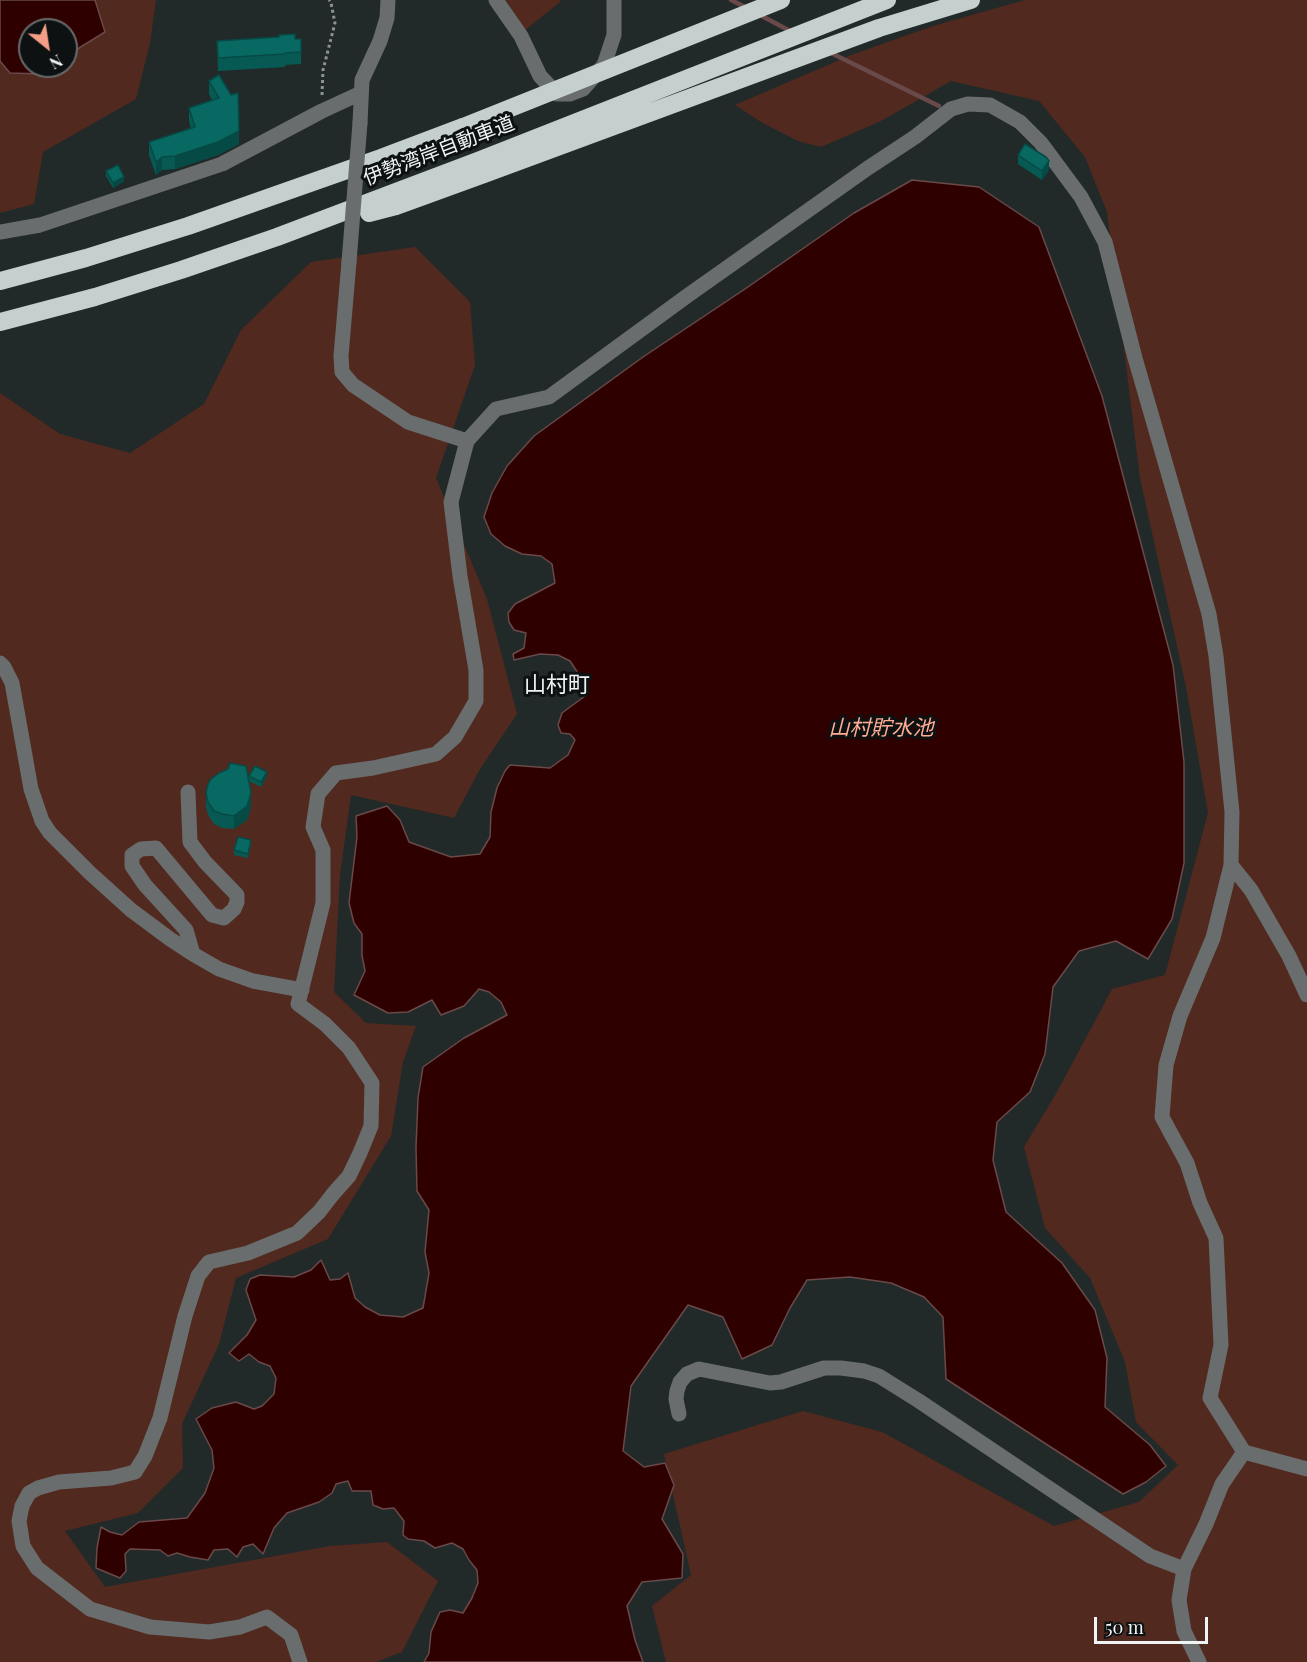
<!DOCTYPE html>
<meta charset="utf-8">
<style>
body{margin:0}
#map{position:relative;width:1307px;height:1662px;overflow:hidden;background:#222a29;font-family:"Playfair Display",serif}
canvas{display:block}
.north{position:absolute;left:18px;top:18px;width:60px;height:60px;box-sizing:border-box;background:#0e1111;border:2px solid #686c6c;border-radius:50%;rotate:150deg;font-size:16px;font-weight:700;line-height:24px;text-align:center;color:#eff4f4}
.north::after{content:'';display:block;margin:auto;width:21px;height:27px;background:#f49e88;clip-path:polygon(50% 0,100% 100%,50% 72%,0 100%)}
.scale{position:absolute;left:1094px;top:1617px;width:114px;height:27px;box-sizing:border-box;border:3px solid #eff4f4;border-top:0;padding-left:8px;font-size:18px;line-height:21px;white-space:nowrap;color:#eff4f4;-webkit-text-stroke:4px #0e1111;paint-order:stroke}
</style>
<div id="map">
<canvas width="1307" height="1662"></canvas>
<div class="north">N</div>
<div class="scale">50 m</div>
</div>
<script>
const c = document.querySelector('canvas').getContext('2d');
c.lineJoin = 'round';
function fillPath(path, color) { c.fillStyle = color; c.fill(path, 'evenodd'); }
const toPath = rows => new Path2D(rows.map(r => 'M' + r).join(''));
function stroke(path, color, width, dash) { c.strokeStyle = color; c.lineWidth = width; c.lineCap = dash ? 'butt' : 'round'; c.setLineDash(dash || []); c.stroke(path); }
function write(font, color, halo, rows, align = 'center') {
  c.font = font + ' "Playfair Display","Noto Sans JP",serif'; c.lineWidth = 6; c.setLineDash([]); c.textBaseline = 'middle'; c.strokeStyle = halo; c.fillStyle = color; for (const [text, x, y, turn = 0] of rows) {
    c.save(); c.translate(x, y); c.rotate((+turn || 0) * Math.PI / 180); c.textAlign = isNaN(turn) ? turn : align; if (halo) c.strokeText(text, 0, 0); c.fillText(text, 0, 0); c.restore();
  }
}
fillPath(toPath([
 [0,0,156,0,150,43,136,99,43,152,34,204,0,213],
 [30,30,66,30,66,66,30,66],
 [506,0,561,0,560,2,524,31],
 [1025,0,1307,0,1307,1662,666,1662,652,1606,691,1575,664,1454,803,1411,882,1432,1054,1526,1139,1502,1178,1465,1136,1422,1125,1362,1090,1278,1045,1228,1024,1147,1057,1092,1112,989,1165,975,1208,813,1186,687,1140,478,1107,212,1085,157,1039,101,951,81,881,121,821,147,798,141,761,122,735,105,851,55,933,26],
 [415,247,470,302,475,365,436,478,487,599,517,714,480,769,454,818,351,795,340,875,334,992,366,1023,416,1026,403,1062,391,1136,328,1239,236,1278,219,1344,182,1424,183,1468,138,1513,65,1531,105,1587,330,1546,387,1542,438,1581,402,1652,376,1662,0,1662,0,393,60,434,130,453,204,404,241,330,311,262]
]), '#51291f');
const water = toPath([
 [0,0,95,0,105,32,66,56,66,30,30,30,30,66,52,66,42,74,10,73,0,61,0,0],
 [912,180,979,187,1039,227,1102,396,1173,665,1184,762,1184,863,1172,919,1148,959,1116,941,1079,951,1053,987,1045,1054,1030,1092,997,1122,993,1160,1006,1212,1062,1263,1095,1310,1107,1358,1105,1407,1150,1445,1166,1466,1146,1482,1123,1494,946,1379,943,1317,924,1297,891,1283,850,1277,807,1280,790,1308,772,1345,742,1359,723,1317,688,1305,631,1386,623,1451,644,1467,665,1463,674,1485,662,1519,683,1554,682,1578,642,1582,627,1606,635,1640,643,1662,424,1662,429,1653,431,1632,440,1612,450,1610,463,1613,472,1598,478,1583,477,1570,469,1560,463,1549,452,1543,435,1548,424,1541,408,1539,403,1535,404,1521,394,1508,383,1509,373,1505,371,1491,352,1491,348,1481,336,1484,332,1493,319,1502,287,1513,274,1528,263,1554,253,1544,243,1547,237,1557,228,1549,214,1550,208,1560,190,1557,177,1553,168,1556,160,1550,130,1549,125,1554,126,1571,120,1578,96,1568,97,1548,101,1527,110,1532,122,1535,139,1522,187,1518,205,1493,214,1468,212,1450,196,1419,212,1408,236,1402,254,1409,262,1406,274,1394,276,1378,270,1366,259,1362,249,1354,239,1361,229,1353,247,1335,256,1320,246,1290,250,1279,260,1275,294,1277,311,1270,321,1260,330,1280,340,1279,348,1273,355,1298,365,1307,380,1315,403,1317,423,1308,429,1273,425,1252,429,1210,417,1191,416,1147,418,1098,423,1067,464,1038,507,1015,501,1002,489,992,479,989,464,1006,441,1015,432,1000,408,1012,388,1013,354,995,365,971,362,955,362,934,354,923,349,903,357,837,356,816,387,806,400,820,409,842,451,857,480,854,490,837,491,812,497,788,505,771,510,765,550,768,568,755,575,740,570,734,561,733,558,725,562,713,585,696,586,681,578,673,570,661,558,655,540,654,514,660,513,654,524,648,526,633,514,630,509,622,508,613,515,604,555,583,552,564,541,556,522,554,505,546,491,534,484,517,492,493,507,466,534,436,643,357,745,289,854,213,912,180]
]);
fillPath(water, '#2f0000');
stroke(water, '#694949', 1.5);
stroke(toPath([
 [731,0,747,8],
 [760,15,792,32],
 [829,52,939,106]
]), '#694949', 4.5);
stroke(toPath([
 [322,95,323,70,335,23,331,3,329,0]
]), '#8d9393', 3, [3, 3]);
stroke(toPath([
 [496,0,521,36,540,76,557,94,570,94,583,89,604,65,614,35,614,0],
 [360,123,362,80,380,41,387,18,388,0],
 [0,232,40,225,222,164,322,111,361,93],
 [467,441,496,409,549,397,687,296,868,168,915,137,951,109,968,104,990,105,1020,122,1041,143,1081,197,1105,242,1135,358,1209,614,1216,656,1232,812,1231,865,1213,938,1180,1016,1166,1065,1162,1117,1187,1163,1200,1203,1216,1238,1221,1345,1210,1398,1244,1452,1307,1469],
 [0,663,4,667,12,683,14,694,31,789,42,821,50,833,90,873,131,910,170,939,193,954,219,969,253,981,302,990],
 [188,792,190,842,205,862,237,895,237,902,234,909,224,918,212,915,156,848,141,849,132,855,132,866,145,885,186,930,193,954],
 [1231,865,1251,890,1289,956,1307,995],
 [679,1414,676,1399,677,1391,680,1382,687,1374,699,1369,770,1383,781,1382,824,1368,841,1368,864,1371,879,1376,919,1401,1150,1556,1184,1569,1206,1524,1222,1484,1244,1452],
 [1184,1569,1179,1600,1184,1631,1199,1662],
 [300,1662,291,1635,267,1617,240,1627,209,1632,150,1627,90,1609,37,1568,23,1546,19,1521,22,1506,29,1493,38,1488,59,1482,111,1478,135,1472,145,1456,160,1418,185,1316,198,1276,209,1262,248,1253,297,1233,319,1212,333,1194,349,1176,360,1153,371,1126,372,1083,349,1048,325,1024,298,1004,323,903,323,850,313,827,318,794,336,773,373,768,436,754,455,737,476,701,476,670,460,576,451,502,467,441,408,422,353,385,342,372,341,356,349,262]
]), '#696d6d', 15);
stroke(toPath([
 [369,213,396,206,484,174,879,28,971,0],
 [0,281,86,258,188,226,381,158,463,127],
 [0,322,95,297,181,270,277,237,478,161,887,0]
]), '#c5cfcd', 18);
stroke(toPath([
 [349,262,360,123]
]), '#696d6d', 15);
stroke(toPath([
 [463,127,781,0]
]), '#c5cfcd', 18);
fillPath(toPath([
 [295,39,301,52,301,64,285,65,285,67,218,71,217,41],
 [219,75,239,144,218,155,175,169,162,170,156,175,149,155,149,142,191,129,189,121,189,108,212,100,209,94,209,81],
 [1018,155,1049,170,1042,180,1018,164],
 [106,171,124,181,113,188,106,176],
 [249,776,267,776,261,787,249,781],
 [206,793,251,807,247,820,234,829,222,828,214,824,208,815,206,807],
 [251,844,248,858,234,855,234,850]
]), '#075a54');
fillPath(toPath([
 [239,131,239,144,218,155,175,169,175,156],
 [162,157,162,170,156,175,156,162],
 [1049,161,1049,170,1042,180,1042,171],
 [124,177,124,181,113,188,113,183],
 [267,772,267,776,261,787,261,782],
 [251,793,251,807,247,820,234,829,234,816]
]), '#064a45');
const building = toPath([
 [295,34,295,39,301,39,301,52,285,53,285,54,218,58,217,41,279,37,279,35,295,34],
 [219,75,231,95,238,93,239,131,218,142,175,156,162,157,156,162,149,142,195,127,189,108,219,98,209,81,219,75],
 [1025,144,1046,157,1049,161,1042,171,1018,155,1025,144],
 [118,165,124,177,113,183,106,171,118,165],
 [230,763,246,766,251,793,247,806,234,816,222,814,214,811,208,802,206,793,208,784,211,779,219,773,228,769,230,763],
 [255,766,267,772,261,782,249,776,255,766],
 [238,837,251,840,248,854,234,850,238,837]
]);
fillPath(building, '#086962');
stroke(building, '#064a45', 1.5);
write('20px', '#eff4f4', '#0e1111', [
 ["伊勢湾岸自動車道",439,151,-21]
]);
write('italic 21px', '#ffab95', '#0e1111', [
 ["山村貯水池",881,728]
]);
write('22px', '#eff4f4', '#0e1111', [
 ["山村町",557,685]
]);
</script>
